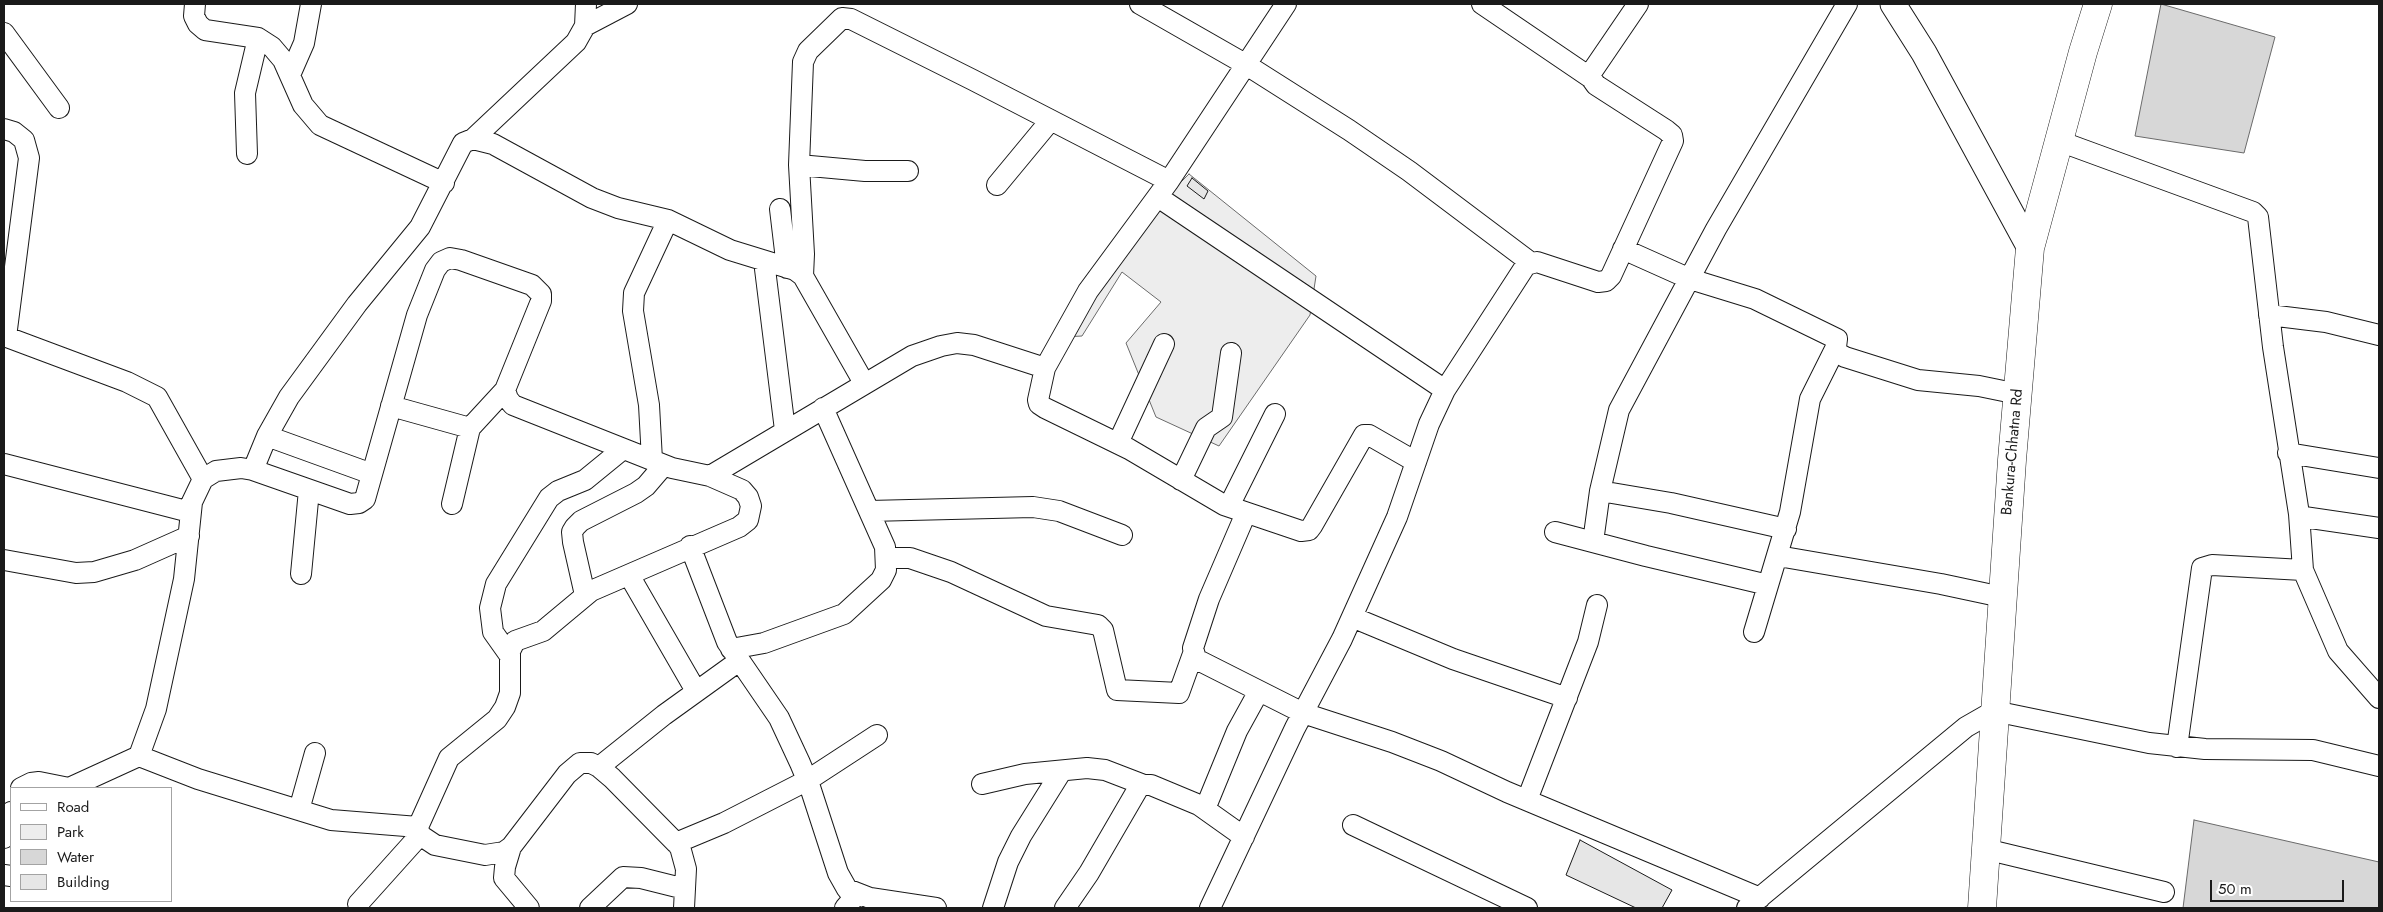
<!DOCTYPE html>
<style>
body{margin:0}
#map{position:relative;width:2383px;height:912px;overflow:hidden;background:#fff;font-family:Jost,sans-serif}
canvas{display:block}
.frame{position:absolute;inset:0;border:5px solid #1a1a1a;pointer-events:none}
.legend{position:absolute;left:10px;top:787px;width:162px;height:115px;box-sizing:border-box;background:#fff;border:1px solid #a3a3a3;margin:0;padding:6px 9px;list-style:none;font-size:15px;color:#1a1a1a}
.legend li{display:flex;align-items:center;gap:10px;height:25px}
.legend b{width:25px;border:1px solid #a3a3a3}
.scale{position:absolute;left:2210px;top:880px;width:134px;height:22px;box-sizing:border-box;border:2px solid #1a1a1a;border-top:0;padding-left:6px;font-size:15px;line-height:18px;white-space:nowrap;color:#1a1a1a;-webkit-text-stroke:4px #fff;paint-order:stroke}
</style>
<div id="map">
<canvas width="2383" height="912"></canvas>
<div class="frame"></div>
<ul class="legend">
<li><b style="height:6px;background:#fff"></b>Road</li>
<li><b style="height:14px;background:#ededed"></b>Park</li>
<li><b style="height:14px;background:#d7d7d7"></b>Water</li>
<li><b style="height:14px;background:#e6e6e6"></b>Building</li>
</ul>
<div class="scale">50 m</div>
</div>
<script>
const c = document.querySelector('canvas').getContext('2d');
c.lineJoin = 'round';
function fillPath(path, color) { c.fillStyle = color; c.fill(path, 'evenodd'); }
const toPath = rows => new Path2D(rows.map(r => 'M' + r).join(''));
function stroke(path, color, width, dash) { c.strokeStyle = color; c.lineWidth = width; c.lineCap = dash ? 'butt' : 'round'; c.setLineDash(dash || []); c.stroke(path); }
function write(font, color, halo, rows, align = 'center') {
  c.font = font + ' Jost,sans-serif'; c.lineWidth = 4; c.setLineDash([]); c.textBaseline = 'middle'; c.strokeStyle = halo; c.fillStyle = color; for (const [text, x, y, turn = 0] of rows) {
    c.save(); c.translate(x, y); c.rotate((+turn || 0) * Math.PI / 180); c.textAlign = isNaN(turn) ? turn : align; if (halo) c.strokeText(text, 0, 0); c.fillText(text, 0, 0); c.restore();
  }
}
const green = toPath([
 [1189,174,1316,276,1310,315,1219,446,1156,417,1126,343,1161,302,1122,272,1082,336,1063,337,1088,291,1101,259,1174,184,1182,181,1189,174]
]);
fillPath(green, '#ededed');
stroke(green, '#6a6a6a', 1);
const water = toPath([
 [2161,4,2275,37,2244,153,2135,136,2161,4],
 [2194,820,2379,862,2379,908,2183,908,2194,820]
]);
fillPath(water, '#d7d7d7');
stroke(water, '#6a6a6a', 1);
const building = toPath([
 [1192,178,1208,191,1204,199,1187,186,1192,178],
 [1580,840,1672,890,1662,908,1636,908,1566,875,1580,840]
]);
fillPath(building, '#e6e6e6');
stroke(building, '#1a1a1a', 1);
const minor = toPath([
 [195,4,194,16,198,24,205,30,258,38,272,47,283,60,303,105,320,125,444,183],
 [1140,4,1245,64,1349,130,1409,171,1530,262],
 [1286,4,1169,181,1088,291,1045,368,1038,400,1039,404,1045,408,1129,449,1224,505,1301,531,1309,530,1312,526,1364,435,1369,435,1416,462],
 [1482,4,1591,78],
 [585,26,627,4],
 [4,33,59,108],
 [290,75,304,43,311,4],
 [4,129,14,132,24,140,29,158,6,337],
 [473,139,576,42,585,26,586,4],
 [2059,141,2253,212,2258,217,2273,347,2299,514,2304,517,2379,528],
 [247,154,245,93,258,38],
 [799,165,865,171,908,171],
 [997,185,1050,121],
 [1158,197,1445,390],
 [780,209,787,268],
 [1623,249,1690,279,1755,299,1837,339,1836,347,1810,399,1790,512,1754,632],
 [764,261,785,430],
 [803,276,804,254,799,165,803,62,808,51,842,18,851,19,973,80,1169,181],
 [2269,315,2326,322,2379,335],
 [4,336,127,382,157,397,203,479],
 [1834,351,1845,357,1918,380,1979,386,2018,394],
 [391,406,470,428],
 [267,436,372,474],
 [1118,443,1164,344],
 [2288,453,2379,468],
 [652,460,649,405,633,311,634,293,668,220],
 [4,464,190,512],
 [253,470,267,436,289,397,357,304,420,227,463,143,473,139,493,144,592,198,618,208,668,220,730,250,795,270,803,276,864,383],
 [710,476,912,356,941,346,957,343,974,345,1045,368],
 [1181,480,1206,428,1222,417,1231,353],
 [1600,491,1671,503,1786,529],
 [452,504,470,428,505,390],
 [1229,506,1275,414],
 [869,511,1033,507,1059,511,1122,535],
 [1246,513,1209,599,1193,648,1196,659,1303,713,1392,742,1441,761,1507,792,1760,898],
 [2299,514,2303,570,2338,651,2379,698],
 [1555,532,1646,556,1768,585],
 [1593,542,1600,491,1619,410,1716,229,1847,4],
 [690,546,727,642,779,718,800,763,810,787,838,873,847,889,870,898,936,908],
 [1778,556,1941,584,2002,597],
 [887,558,910,558,951,572,1046,616,1098,625,1103,630,1117,690,1179,693,1193,654],
 [4,560,76,573,94,572,135,560,189,536],
 [301,574,309,490],
 [629,575,696,691],
 [585,595,573,542,572,532,575,527,581,521,636,493,646,486,664,465],
 [1352,617,1453,659,1567,698],
 [731,649,764,643,844,614,881,580,886,570,885,547,823,408],
 [510,656,493,632,490,608,496,584,549,498,558,491,585,480,623,449],
 [2177,747,2202,568,2212,565,2303,570],
 [139,756,156,709,184,579,192,502,203,479,216,471,241,468,253,470,350,504,359,503,365,499,417,315,435,270,441,262,450,258,461,260,532,285,541,294,541,301,505,390,508,399,513,405,672,468,710,476,742,490,748,497,751,506,748,520,739,527,591,591,543,631,515,641,510,651,510,693,505,707,497,719,449,758,418,827,420,835,435,845,485,855,504,852,511,847,567,774,580,763,591,763,599,767,612,778,680,847,686,869,684,908],
 [599,767,664,715,739,661],
 [982,784,1025,774,1087,768,1105,770,1144,785],
 [21,788,31,783,39,782,69,788,139,756,198,779,331,820,418,827],
 [1527,800,1588,642,1597,605],
 [1205,809,1237,731,1259,691],
 [299,810,315,753],
 [1353,825,1527,908],
 [4,838,11,812],
 [676,843,724,823,808,780,877,735],
 [511,847,505,867,504,878,529,908],
 [1985,849,2164,892],
 [4,875,11,876],
 [358,904,420,835],
 [590,908,623,877,641,878,685,889],
 [845,908,857,894],
 [993,908,1008,862,1021,836,1061,772],
 [1065,908,1089,873,1139,787,1144,785,1151,785,1199,805,1244,837],
 [1210,908,1295,728,1342,639,1397,517,1429,424,1445,390,1526,265,1537,262,1598,282,1606,281,1611,276,1673,141,1672,135,1666,130,1596,85,1591,78,1591,73,1638,4],
 [1747,908,1966,727,1994,711,2149,743,2205,749,2313,750,2379,766]
]);
const major = toPath([
 [1893,4,1924,53,2030,248]
]);
const highway = toPath([
 [1982,908,2012,460,2030,248,2083,52,2098,4]
]);
stroke(minor, '#1a1a1a', 22);
stroke(major, '#1a1a1a', 27);
stroke(highway, '#1a1a1a', 29);
stroke(minor, '#fff', 20);
stroke(major, '#fff', 25);
stroke(highway, '#fff', 28);
write('15px', '#1a1a1a', '#fff', [
 ["Bankura-Chhatna Rd",2013,452,-85]
]);
</script>
